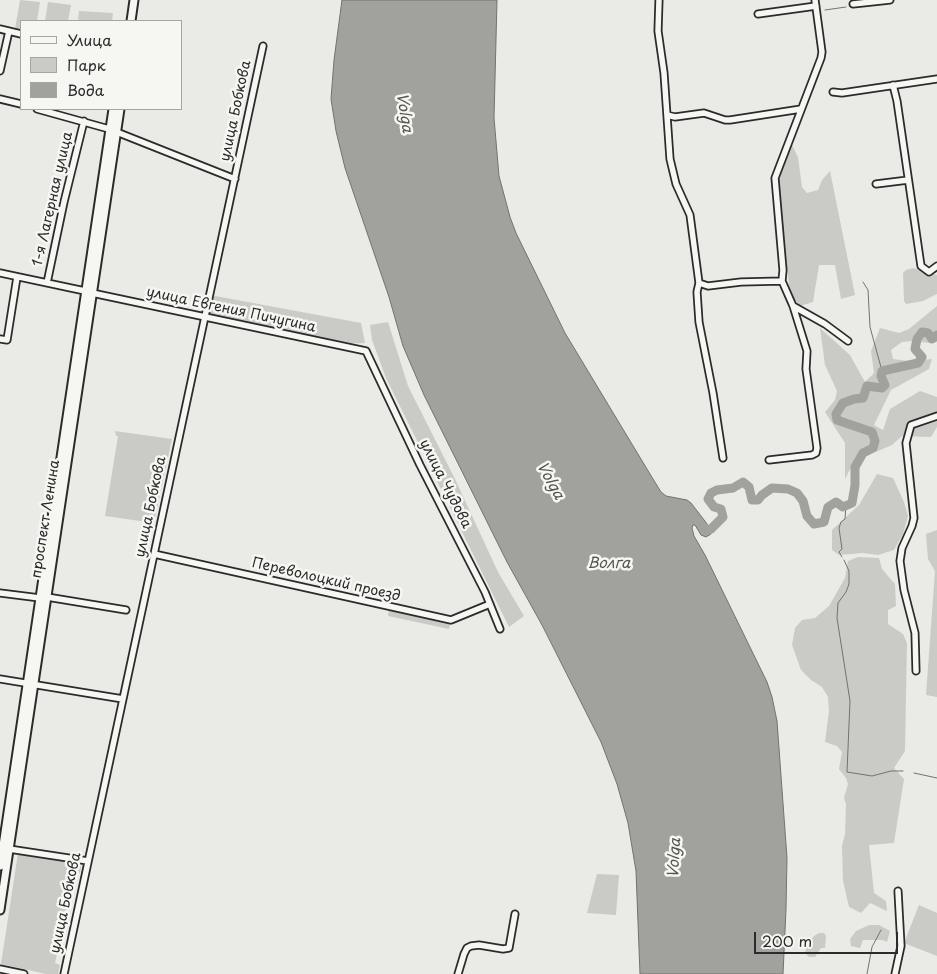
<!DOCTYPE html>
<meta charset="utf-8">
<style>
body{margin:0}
#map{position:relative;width:937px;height:974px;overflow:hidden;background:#eaeae6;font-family:"Playpen Sans",sans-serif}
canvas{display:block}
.legend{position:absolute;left:20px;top:20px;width:162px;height:90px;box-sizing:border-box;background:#f6f6f2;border:1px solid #a5a5a2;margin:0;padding:6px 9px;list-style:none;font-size:15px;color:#2b2b2b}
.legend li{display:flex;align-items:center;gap:10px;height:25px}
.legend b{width:25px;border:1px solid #a5a5a2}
.scale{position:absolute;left:754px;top:932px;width:144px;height:22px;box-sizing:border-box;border:2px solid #2b2b2b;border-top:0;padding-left:6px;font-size:15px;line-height:18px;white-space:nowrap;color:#2b2b2b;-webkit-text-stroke:4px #f6f6f2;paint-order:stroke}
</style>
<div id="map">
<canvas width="937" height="974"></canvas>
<ul class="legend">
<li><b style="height:6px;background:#f6f6f2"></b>Улица</li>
<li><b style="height:14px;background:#cacac7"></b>Парк</li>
<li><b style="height:14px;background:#a1a19e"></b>Вода</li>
</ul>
<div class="scale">200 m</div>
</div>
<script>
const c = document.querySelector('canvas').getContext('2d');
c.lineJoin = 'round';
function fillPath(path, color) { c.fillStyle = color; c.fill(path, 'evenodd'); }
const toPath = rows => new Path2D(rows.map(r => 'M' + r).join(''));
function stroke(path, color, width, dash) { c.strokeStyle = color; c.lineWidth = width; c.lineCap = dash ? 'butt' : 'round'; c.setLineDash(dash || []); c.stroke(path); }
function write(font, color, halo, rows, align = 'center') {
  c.font = font + ' "Playpen Sans",sans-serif'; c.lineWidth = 5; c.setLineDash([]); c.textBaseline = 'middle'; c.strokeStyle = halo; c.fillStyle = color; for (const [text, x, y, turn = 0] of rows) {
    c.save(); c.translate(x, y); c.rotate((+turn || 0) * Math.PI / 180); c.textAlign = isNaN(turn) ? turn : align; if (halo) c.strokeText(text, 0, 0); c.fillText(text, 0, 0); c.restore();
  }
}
fillPath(toPath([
 [20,0,40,2,37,21,21,21,21,30,15,29],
 [48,2,71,5,68,21,45,21],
 [79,11,113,13,112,21,78,21],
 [792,145,798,157,802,187,807,193,818,190,822,180,830,171,855,295,841,299,835,265,819,265,813,302,800,306,794,299,789,285,778,183,784,161],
 [913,268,937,275,937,294,923,301,906,304,904,301,903,273,906,270],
 [210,295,361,323,365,343,332,344,205,317],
 [937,306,937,342,929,343,913,341,902,342,891,350,893,359,908,361,932,359,929,369,891,390,874,425,883,430,890,409,920,391,937,397,937,427,931,437,902,436,892,445,878,451,871,453,858,454,845,479,845,443,825,412,835,400,837,391,825,365,820,328,850,355,865,382,874,373,871,351,880,328,899,333,909,329],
 [388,322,408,386,455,479,498,572,524,616,509,627,386,378,372,340,370,325],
 [115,431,172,439,154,523,105,516,118,436,116,436],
 [877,474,893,478,904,502,908,516,903,534,894,550,878,555,863,553,839,555,832,550,832,530,859,505],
 [937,530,937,697,926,695,935,571,928,559,926,534],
 [858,557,879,558,882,569,895,584,896,606,888,610,888,624,903,634,907,643,905,751,894,768,904,779,894,843,869,845,874,893,886,901,887,911,870,903,861,913,849,907,843,881,842,846,845,834,846,804,844,798,848,784,846,778,839,769,842,752,837,746,825,742,829,711,828,697,822,687,811,680,801,670,792,645,795,628,802,620,815,618,829,606,845,578,848,561],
 [389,608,451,622,449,629,388,616],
 [18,853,82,862,80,873,74,873,55,963,60,965,58,974,46,974,1,964],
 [597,874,619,875,616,915,587,913],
 [919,905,937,913,937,956,904,943],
 [869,925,879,925,890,931,887,942,882,940,863,940,860,948,851,946,850,939,856,931],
 [819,933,824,933,826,936,825,948,821,948,815,957,809,957,805,953,807,946,814,936]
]), '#cacac7');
const water = toPath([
 [342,0,497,0,494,118,499,176,510,217,516,233,565,333,653,479,661,492,666,496,687,500,691,503,711,529,711,534,706,537,701,535,695,525,693,525,692,528,694,536,705,555,767,682,772,697,777,721,787,858,786,909,783,974,640,974,636,871,628,823,617,784,601,742,542,625,507,562,424,395,403,346,389,297,345,168,336,131,331,99,334,60,342,0]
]);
fillPath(water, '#a1a19e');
stroke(water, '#727270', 1);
stroke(toPath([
 [825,10,846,7],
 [863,282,868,290,870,327,882,371],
 [842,557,839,552,842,549,839,528,841,522,845,519,846,505],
 [844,560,849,571,849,584,846,592,838,603,837,618,850,701,847,772,872,776,891,771,903,771],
 [914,773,937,778],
 [867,974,872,947,881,930]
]), '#727270', 1);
stroke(toPath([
 [702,526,708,530,711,529,723,517,721,509,714,507,708,499,711,493,717,490,733,488,743,482,749,487,752,500,758,500,762,495,772,488,788,489,797,493,803,501,807,516,814,524,824,522,828,507,836,502,843,507,852,503,855,485,855,467,863,453,873,448,875,441,872,432,837,420,836,414,843,403,854,399,863,398,867,386,882,388,885,385,881,376,882,371,918,363,922,357,915,349,917,339,922,332,928,333,932,339,937,335]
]), '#a1a19e', 9);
const minor = toPath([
 [659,0,658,31,664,73,670,159,676,184,690,215,699,283,697,292,699,322,713,393,723,458],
 [853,4,890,0],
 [758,14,816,6],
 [0,29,21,34],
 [0,71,9,31],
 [893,85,897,101,921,266,929,272,937,266],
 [833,92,842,93,937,79],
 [0,99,21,104],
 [37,109,109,129,235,179],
 [667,115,675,117,704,113,725,120,730,120,801,109],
 [876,184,908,180],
 [0,273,85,291],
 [47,283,64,202,84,121],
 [699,283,708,286,741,282,782,281],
 [92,293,366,351,420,465,485,592,500,629],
 [793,306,825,324,848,341],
 [0,339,7,340,17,277],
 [769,460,812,455,816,453,817,448,806,369,807,351,793,306,782,281,783,270,775,178,821,58,822,52,815,0],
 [154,554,451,620,490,604],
 [0,593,40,598],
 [47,597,126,610],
 [916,671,915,633,904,590,900,561,902,548,912,526,914,518,906,443,911,425,937,416],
 [0,679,123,699],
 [9,849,88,861],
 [0,969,24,974],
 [64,974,263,46],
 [458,974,464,954,467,948,471,946,479,945,503,949,509,948,515,914],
 [895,974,901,946,898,891]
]);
const major = toPath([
 [131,21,134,0],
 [0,866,113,109],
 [0,910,120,109]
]);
stroke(minor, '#2b2b2b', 9);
stroke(major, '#2b2b2b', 11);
stroke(minor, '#f6f6f2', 5.5);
stroke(major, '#f6f6f2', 7);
write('14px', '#2b2b2b', '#f6f6f2', [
 ["улица Бобкова",236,111,-78],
 ["1-я Лагерная улица",53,199,-77],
 ["улица Евгения Пичугина",231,310,12],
 ["улица Чудова",445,484,63],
 ["улица Бобкова",151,507,-78],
 ["проспект Ленина",46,519,-81],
 ["Переволоцкий проезд",326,580,13],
 ["улица Бобкова",66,903,-78]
]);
write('italic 15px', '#545453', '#f6f6f2', [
 ["Volga",404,113,81],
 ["Volga",550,481,61],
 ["Волга",609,564],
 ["Volga",675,858,-87]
]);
</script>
